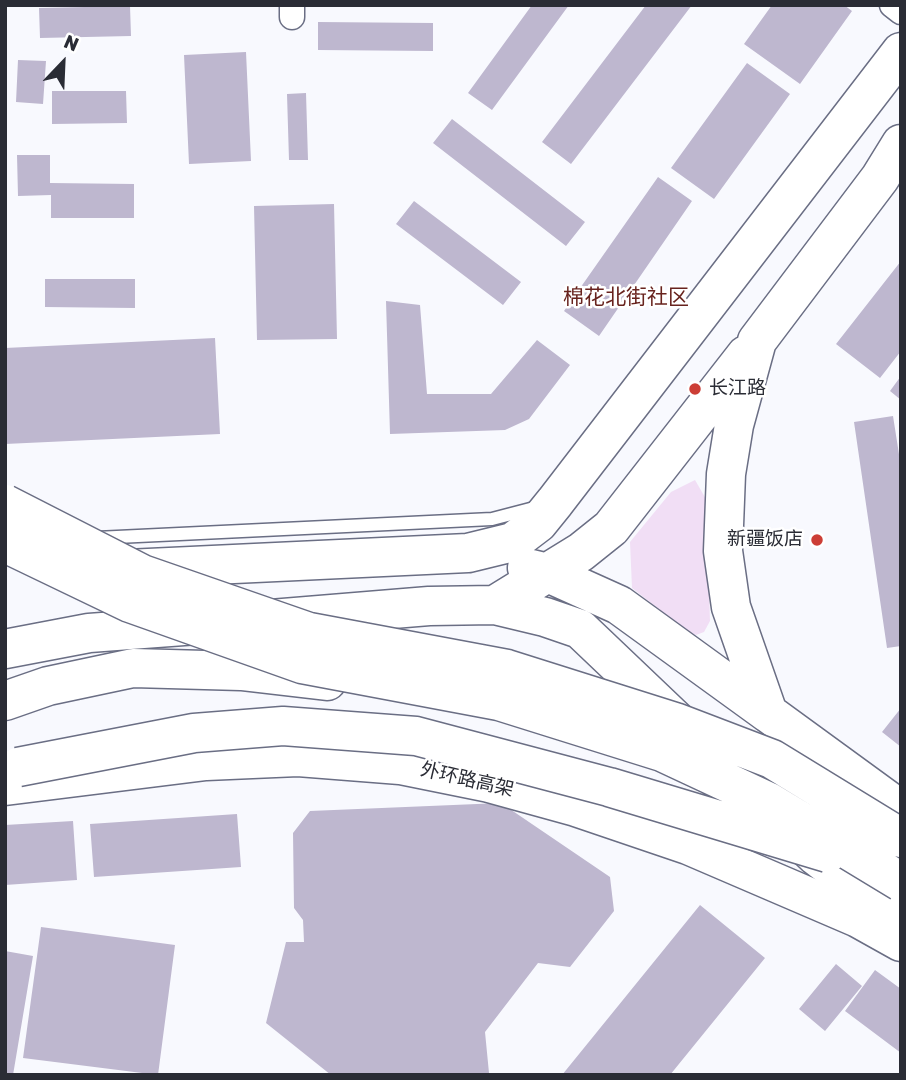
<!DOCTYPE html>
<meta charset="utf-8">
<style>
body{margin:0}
#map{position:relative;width:906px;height:1080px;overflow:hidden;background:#f8f9fe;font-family:Rubik,sans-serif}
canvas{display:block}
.frame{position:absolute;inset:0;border:7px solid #2a2c35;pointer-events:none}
.north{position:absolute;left:28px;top:28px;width:70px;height:70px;-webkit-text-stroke:5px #fff;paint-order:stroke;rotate:23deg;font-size:19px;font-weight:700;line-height:28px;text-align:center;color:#2a2c35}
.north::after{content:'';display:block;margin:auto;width:24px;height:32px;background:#2a2c35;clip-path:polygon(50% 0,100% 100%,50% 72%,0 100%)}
</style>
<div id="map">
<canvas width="906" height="1080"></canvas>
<div class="frame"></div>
<div class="north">N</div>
</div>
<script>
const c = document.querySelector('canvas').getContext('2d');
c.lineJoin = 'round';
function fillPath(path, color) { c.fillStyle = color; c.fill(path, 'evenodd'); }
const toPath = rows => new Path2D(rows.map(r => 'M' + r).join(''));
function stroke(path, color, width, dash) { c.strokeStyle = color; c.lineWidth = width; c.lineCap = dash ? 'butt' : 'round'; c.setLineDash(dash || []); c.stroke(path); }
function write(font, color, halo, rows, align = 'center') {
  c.font = font + ' Rubik,"Noto Sans SC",sans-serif'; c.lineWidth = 5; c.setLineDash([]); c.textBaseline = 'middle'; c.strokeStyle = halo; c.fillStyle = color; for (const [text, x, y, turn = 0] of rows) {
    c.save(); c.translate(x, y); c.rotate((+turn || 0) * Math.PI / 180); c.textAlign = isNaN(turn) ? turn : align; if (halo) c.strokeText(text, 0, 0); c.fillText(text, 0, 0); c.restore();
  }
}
fillPath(toPath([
 [695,480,706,499,710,621,704,632,696,635,688,632,632,588,630,542,671,492]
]), '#f1def5');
fillPath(toPath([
 [532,5,569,5,492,110,468,93],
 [646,5,692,5,571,164,542,142],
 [772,5,844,5,852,11,800,84,744,44],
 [130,6,131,36,40,38,39,8],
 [318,22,433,23,433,51,318,50],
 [246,52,251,161,189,164,184,55],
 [18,60,46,61,43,104,16,102],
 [747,63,790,94,714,199,671,168],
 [52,91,126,91,127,123,52,124],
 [306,93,308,160,289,160,287,94],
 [452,119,585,222,566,246,433,143],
 [17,155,50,155,50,183,134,184,134,218,51,218,51,195,18,196],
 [658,177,692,201,599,336,564,311],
 [414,201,521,282,503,305,396,224],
 [334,204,337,339,257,340,254,206],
 [901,261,901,351,880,378,836,344],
 [45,279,135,279,135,308,45,307],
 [386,301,420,305,427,394,491,394,537,340,570,365,529,419,505,430,390,434],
 [215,338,220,434,5,444,5,348],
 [901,376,901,400,890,391],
 [893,416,901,467,901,646,887,648,854,422],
 [901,708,901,747,882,732],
 [501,803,610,877,614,911,570,967,538,963,485,1032,489,1073,488,1075,331,1075,266,1023,286,942,304,942,303,920,294,908,293,833,310,811],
 [237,814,241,867,94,877,90,824],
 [73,821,77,880,5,885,5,825],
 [700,905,765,958,670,1075,562,1075],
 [41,927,175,945,158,1075,23,1058],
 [5,951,33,956,13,1075,5,1075],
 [836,964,862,986,825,1031,799,1009],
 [875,970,901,989,901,1053,845,1011]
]), '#beb7cf');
const lane = toPath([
 [96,538,492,519,538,507]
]);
const street = toPath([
 [292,5,292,17],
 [892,5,901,12]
]);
const primary = toPath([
 [901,144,880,178,757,341,734,425,726,474,723,551,731,607,768,713,901,810],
 [527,568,548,573,619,605,768,713],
 [127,569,468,553,513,542,538,523,555,502,901,52],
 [495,605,581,552,611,528,746,355],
 [271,619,429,606,495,605,545,617,580,629,685,729],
 [5,649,89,633,197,625],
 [796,837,816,856,901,921]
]);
const highway = toPath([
 [5,701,48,686,133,668,241,671,327,681],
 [5,786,206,761,298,757,400,765,489,783,576,807,688,845,858,918,901,942]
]);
stroke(lane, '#6a6e84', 15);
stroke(street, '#6a6e84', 27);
stroke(primary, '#6a6e84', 41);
stroke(highway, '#6a6e84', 41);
stroke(lane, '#fff', 12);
stroke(street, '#fff', 24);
stroke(primary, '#fff', 38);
stroke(highway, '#fff', 38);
const highwayBridge = toPath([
 [5,504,142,574,309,632,507,669,675,722,772,759,901,838],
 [5,543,130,603,302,664,499,701,662,752,769,802,901,882],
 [18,767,194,733,283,726,416,736,609,787,828,853]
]);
stroke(highwayBridge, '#6a6e84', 41, []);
stroke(highwayBridge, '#fff', 38);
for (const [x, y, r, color] of [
 [695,389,7,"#cc3e36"],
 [817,540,7,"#cc3e36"]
]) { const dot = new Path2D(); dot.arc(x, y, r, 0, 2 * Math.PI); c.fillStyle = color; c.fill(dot); stroke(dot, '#fff', 2.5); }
write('19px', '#2a2c35', '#fff', [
 ["长江路",709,389],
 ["新疆饭店",803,540,"right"]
], 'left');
write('19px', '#2a2c35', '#fff', [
 ["外环路高架",467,780,13]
]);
write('21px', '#68231e', '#fff', [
 ["棉花北街社区",626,298]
]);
</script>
